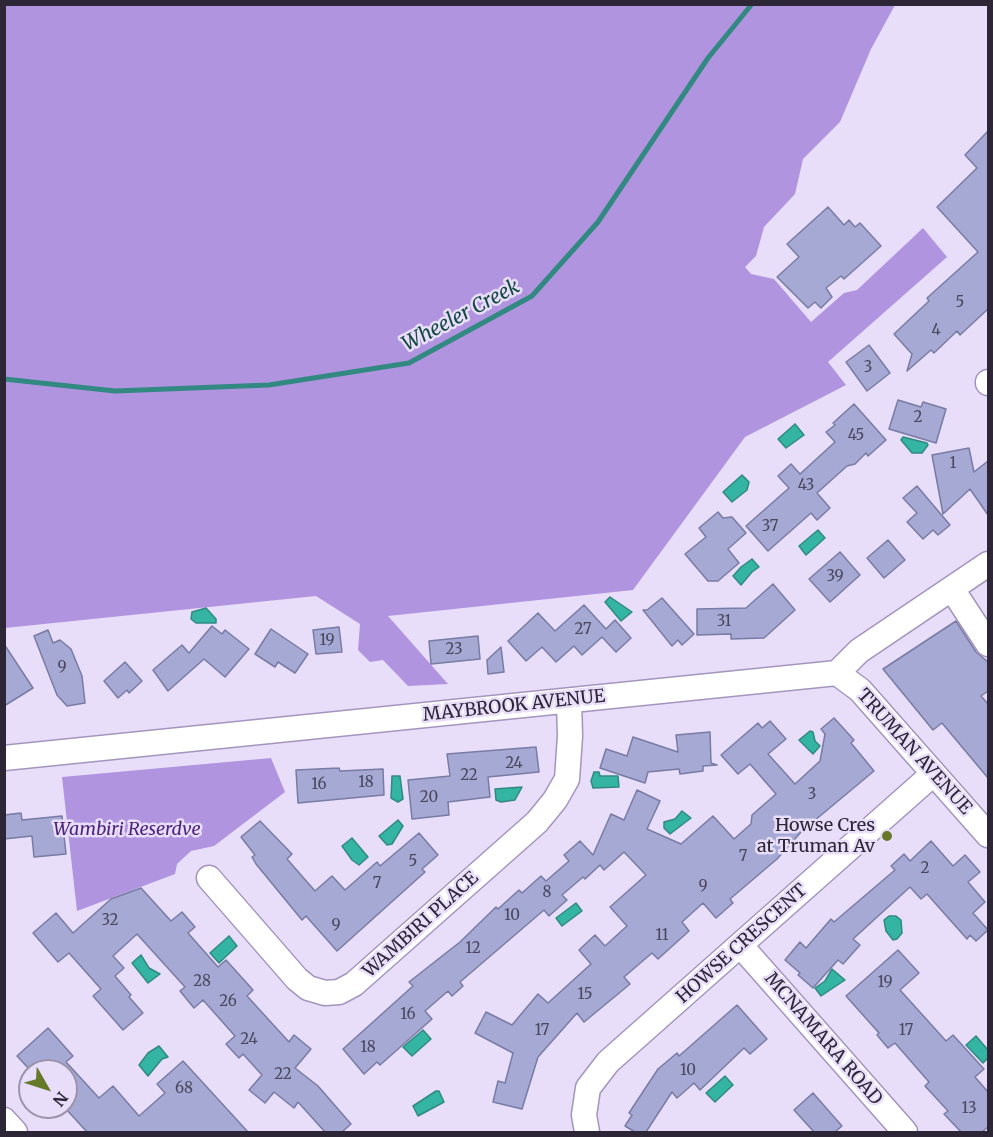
<!DOCTYPE html>
<style>
body{margin:0}
#map{position:relative;width:993px;height:1137px;overflow:hidden;background:#e8def9;font-family:Merriweather,serif}
canvas{display:block}
.frame{position:absolute;inset:0;border:6px solid #2c2636;pointer-events:none}
.north{position:absolute;left:18px;top:1059px;width:60px;height:60px;box-sizing:border-box;background:#e8def9;border:2px solid #9d94ab;border-radius:50%;rotate:129deg;font-size:16px;font-weight:700;line-height:24px;text-align:center;color:#2c2636}
.north::after{content:'';display:block;margin:auto;width:21px;height:27px;background:#667929;clip-path:polygon(50% 0,100% 100%,50% 72%,0 100%)}
</style>
<div id="map">
<canvas width="993" height="1137"></canvas>
<div class="frame"></div>
<div class="north">N</div>
</div>
<script>
const c = document.querySelector('canvas').getContext('2d');
c.lineJoin = 'round';
function fillPath(path, color) { c.fillStyle = color; c.fill(path, 'evenodd'); }
const toPath = rows => new Path2D(rows.map(r => 'M' + r).join(''));
function stroke(path, color, width, dash) { c.strokeStyle = color; c.lineWidth = width; c.lineCap = dash ? 'butt' : 'round'; c.setLineDash(dash || []); c.stroke(path); }
function write(font, color, halo, rows, align = 'center') {
  c.font = font + ' Merriweather,serif'; c.lineWidth = 5; c.setLineDash([]); c.textBaseline = 'middle'; c.strokeStyle = halo; c.fillStyle = color; for (const [text, x, y, turn = 0] of rows) {
    c.save(); c.translate(x, y); c.rotate((+turn || 0) * Math.PI / 180); c.textAlign = isNaN(turn) ? turn : align; if (halo) c.strokeText(text, 0, 0); c.fillText(text, 0, 0); c.restore();
  }
}
fillPath(toPath([
 [5,4,895,5,871,49,840,122,803,159,795,194,764,227,756,256,745,267,751,274,774,279,811,322,844,293,857,290,923,228,947,257,828,362,846,385,745,437,633,590,388,616,448,684,408,686,383,660,370,662,358,650,360,624,316,596,5,628],
 [271,758,285,792,214,846,191,851,177,864,175,874,77,911,62,777]
]), '#b194e0');
const water = toPath([
 [795,424,804,435,786,448,778,439,795,424],
 [903,437,927,443,928,445,922,453,912,453,901,440,903,437],
 [742,475,749,482,747,490,732,502,723,492,742,475],
 [818,530,825,538,806,555,799,546,818,530],
 [752,559,759,567,752,572,741,585,733,576,741,567,752,559],
 [610,597,632,612,621,621,605,602,610,597],
 [206,608,216,619,216,623,196,623,191,619,192,612,206,608],
 [810,731,813,732,815,741,820,746,813,754,799,740,810,731],
 [594,772,599,772,600,776,618,776,619,787,593,788,591,781,594,772],
 [392,776,400,776,403,799,398,802,391,798,392,776],
 [522,787,515,800,501,802,496,800,495,789,522,787],
 [682,811,691,818,670,834,664,828,664,822,675,819,682,811],
 [398,820,403,826,392,844,387,845,379,836,398,820],
 [352,838,368,857,359,865,352,860,342,846,352,838],
 [576,903,582,911,562,926,556,918,576,903],
 [889,916,896,916,901,920,902,933,897,939,893,940,886,931,884,920,889,916],
 [229,936,237,946,219,963,210,953,229,936],
 [141,955,149,968,160,974,148,983,132,963,141,955],
 [832,969,845,980,821,996,815,988,825,981,832,969],
 [423,1030,431,1039,412,1056,403,1047,423,1030],
 [976,1036,988,1050,988,1058,983,1063,966,1045,976,1036],
 [159,1046,168,1057,162,1059,148,1076,139,1065,148,1053,159,1046],
 [725,1076,733,1085,715,1102,706,1093,725,1076],
 [436,1091,439,1091,444,1102,418,1116,413,1106,436,1091]
]);
fillPath(water, '#34b4a2');
stroke(water, '#328982', 1.5);
stroke(toPath([
 [4,379,115,391,269,385,409,363,532,296,598,222,708,58,752,4]
]), '#328982', 5);
const building = toPath([
 [988,131,988,309,960,335,957,331,934,353,931,350,907,371,912,354,894,334,929,301,927,298,978,252,937,207,977,168,965,155,988,131],
 [828,207,844,225,849,220,855,227,860,223,881,246,844,279,841,276,826,288,832,297,821,308,815,302,808,308,777,277,799,257,787,244,828,207],
 [869,345,890,373,867,391,846,362,869,345],
 [898,400,921,407,923,402,946,409,936,443,889,429,898,400],
 [854,404,886,440,868,456,866,453,855,464,847,466,817,493,830,508,817,520,811,513,768,551,746,526,789,488,778,476,791,464,800,474,835,442,826,432,835,425,833,423,854,404],
 [969,448,974,472,988,461,988,515,970,489,943,514,932,455,969,448],
 [917,486,950,525,938,535,933,530,923,539,907,522,917,513,903,498,917,486],
 [718,512,723,518,732,517,746,533,728,549,739,563,718,581,708,581,685,554,706,537,699,528,718,512],
 [888,540,905,560,884,578,867,558,888,540],
 [840,552,860,575,830,602,809,579,840,552],
 [773,584,795,610,764,638,731,639,731,634,697,635,697,609,746,608,773,584],
 [662,598,694,634,682,645,678,640,672,646,643,610,647,610,662,598],
 [584,605,606,629,615,620,631,638,616,652,602,637,582,655,574,646,556,662,542,647,526,661,508,641,538,613,555,631,584,605],
 [956,621,976,652,988,662,988,691,981,696,988,704,988,778,942,723,933,730,883,669,956,621],
 [212,626,222,634,225,630,249,649,225,677,204,659,168,691,153,670,182,645,189,653,212,626],
 [339,627,342,652,316,654,313,630,339,627],
 [271,629,308,654,295,673,278,662,275,667,255,654,271,629],
 [48,630,53,643,60,640,71,649,82,676,85,703,67,706,57,695,34,636,48,630],
 [478,636,480,659,431,664,429,641,478,636],
 [4,644,33,688,4,706,4,644],
 [501,647,504,672,488,674,487,660,501,647],
 [125,662,142,681,129,693,127,690,118,698,104,681,125,662],
 [834,718,854,740,851,743,874,771,802,831,777,859,730,899,733,903,716,918,703,903,682,922,689,931,658,959,652,953,624,977,630,984,618,994,584,1022,577,1013,538,1057,522,1109,493,1102,498,1081,505,1083,513,1053,475,1033,486,1012,512,1025,538,994,548,1003,591,964,579,950,595,935,605,946,627,926,610,907,646,875,624,852,604,870,600,865,585,879,583,877,562,895,567,900,549,916,544,910,460,982,463,986,452,996,448,991,425,1011,432,1019,380,1065,377,1062,364,1074,343,1049,413,986,409,982,460,942,496,907,498,909,519,890,522,893,541,876,546,881,569,861,564,855,580,841,593,855,611,814,624,820,637,790,660,801,647,829,681,844,713,816,734,839,751,824,752,815,776,794,750,764,738,774,721,755,758,723,762,728,770,721,786,739,768,754,795,784,820,761,825,734,821,729,834,718],
 [710,732,711,763,717,765,703,766,703,771,680,774,679,769,648,772,645,783,600,768,606,749,627,756,633,737,678,752,676,735,710,732],
 [536,747,539,772,488,777,490,797,448,802,449,815,412,819,408,780,450,776,447,754,536,747],
 [339,768,340,771,383,769,384,795,298,803,296,770,339,768],
 [21,813,22,820,62,816,66,854,34,857,32,836,4,839,4,815,21,813],
 [260,821,292,854,287,859,315,891,332,876,345,890,377,862,380,866,419,833,438,855,422,869,425,872,337,951,306,916,302,920,256,864,252,857,255,855,241,837,260,821],
 [931,841,953,866,965,855,980,872,968,882,985,902,973,913,988,930,976,941,970,935,967,939,927,894,921,899,910,887,853,939,860,945,843,964,838,960,813,988,798,975,800,973,785,960,800,942,806,948,831,919,834,922,895,870,891,866,904,854,910,861,931,841],
 [141,888,171,921,182,912,195,927,188,933,218,967,226,960,253,990,247,996,289,1042,294,1035,311,1049,295,1068,318,1086,351,1124,342,1132,325,1132,298,1102,294,1108,274,1092,265,1103,249,1090,262,1075,243,1054,239,1058,226,1044,235,1036,203,1000,194,1008,180,991,185,987,137,934,113,956,124,968,115,976,131,995,129,997,143,1013,123,1030,93,996,101,989,69,953,58,962,33,933,56,913,73,933,111,899,141,888],
 [898,950,919,973,900,990,946,1041,953,1035,984,1069,975,1077,988,1092,988,1127,982,1132,961,1132,944,1114,948,1111,925,1086,929,1082,895,1043,888,1048,877,1035,879,1033,846,996,898,950],
 [737,1005,767,1039,750,1054,744,1048,700,1090,694,1083,677,1098,672,1092,646,1132,635,1132,625,1126,632,1115,629,1113,658,1069,677,1053,679,1056,737,1005],
 [48,1028,73,1056,66,1062,99,1098,113,1086,139,1116,165,1093,157,1084,183,1061,248,1132,87,1132,66,1109,66,1071,31,1071,17,1056,48,1028],
 [813,1093,842,1126,835,1132,814,1132,794,1110,813,1093]
]);
fillPath(building, '#a6a9d4');
stroke(building, '#787ba3', 1.5);
const minor = toPath([
 [988,383,988,382],
 [952,589,988,644],
 [837,673,859,651,988,564],
 [4,758,837,673,860,690,988,835],
 [209,878,297,979,308,988,325,993,339,992,354,984,537,822,555,800,567,779,570,736,569,701],
 [741,946,905,1132],
 [4,1120,15,1132],
 [587,1132,584,1115,588,1088,608,1062,933,774]
]);
stroke(minor, '#a495bf', 27);
stroke(minor, '#fff', 24);
for (const [x, y, r, color] of [
 [887,836,6,"#667929"]
]) { const dot = new Path2D(); dot.arc(x, y, r, 0, 2 * Math.PI); c.fillStyle = color; c.fill(dot); stroke(dot, '#e8def9', 2); }
write('15px', '#4a475e', null, [
 ["5",960,303],
 ["4",936,331],
 ["3",868,368],
 ["2",918,418],
 ["45",856,436],
 ["1",953,464],
 ["43",806,486],
 ["37",770,527],
 ["39",835,577],
 ["31",724,622],
 ["27",583,630],
 ["19",327,641],
 ["23",454,650],
 ["9",62,668],
 ["24",514,764],
 ["22",469,776],
 ["18",366,783],
 ["16",319,785],
 ["3",812,795],
 ["20",429,798],
 ["7",743,857],
 ["5",413,862],
 ["2",925,869],
 ["7",377,884],
 ["9",703,887],
 ["8",547,893],
 ["10",512,916],
 ["32",110,921],
 ["9",336,926],
 ["11",662,936],
 ["12",473,949],
 ["28",202,982],
 ["19",885,983],
 ["15",585,995],
 ["26",228,1002],
 ["16",408,1015],
 ["17",542,1031],
 ["17",906,1031],
 ["24",249,1040],
 ["18",368,1048],
 ["10",688,1071],
 ["22",283,1075],
 ["68",184,1089],
 ["13",969,1109]
]);
write('18px', '#2c2636', '#e8def9', [
 ["MAYBROOK AVENUE",514,706,-6],
 ["TRUMAN AVENUE",914,752,48],
 ["WAMBIRI PLACE",421,925,-42],
 ["HOWSE CRESCENT",742,944,-42],
 ["MCNAMARA ROAD",823,1039,49]
]);
write('18px', '#2c2636', '#e8def9', [
 ["Howse Cres",875,826],
 ["at Truman Av",875,847]
], 'right');
write('italic 18px', '#4d237b', '#e8def9', [
 ["Wambiri Reserdve",127,830]
]);
write('italic 20px', '#144941', '#e8def9', [
 ["Wheeler Creek",461,316,-28]
]);
</script>
